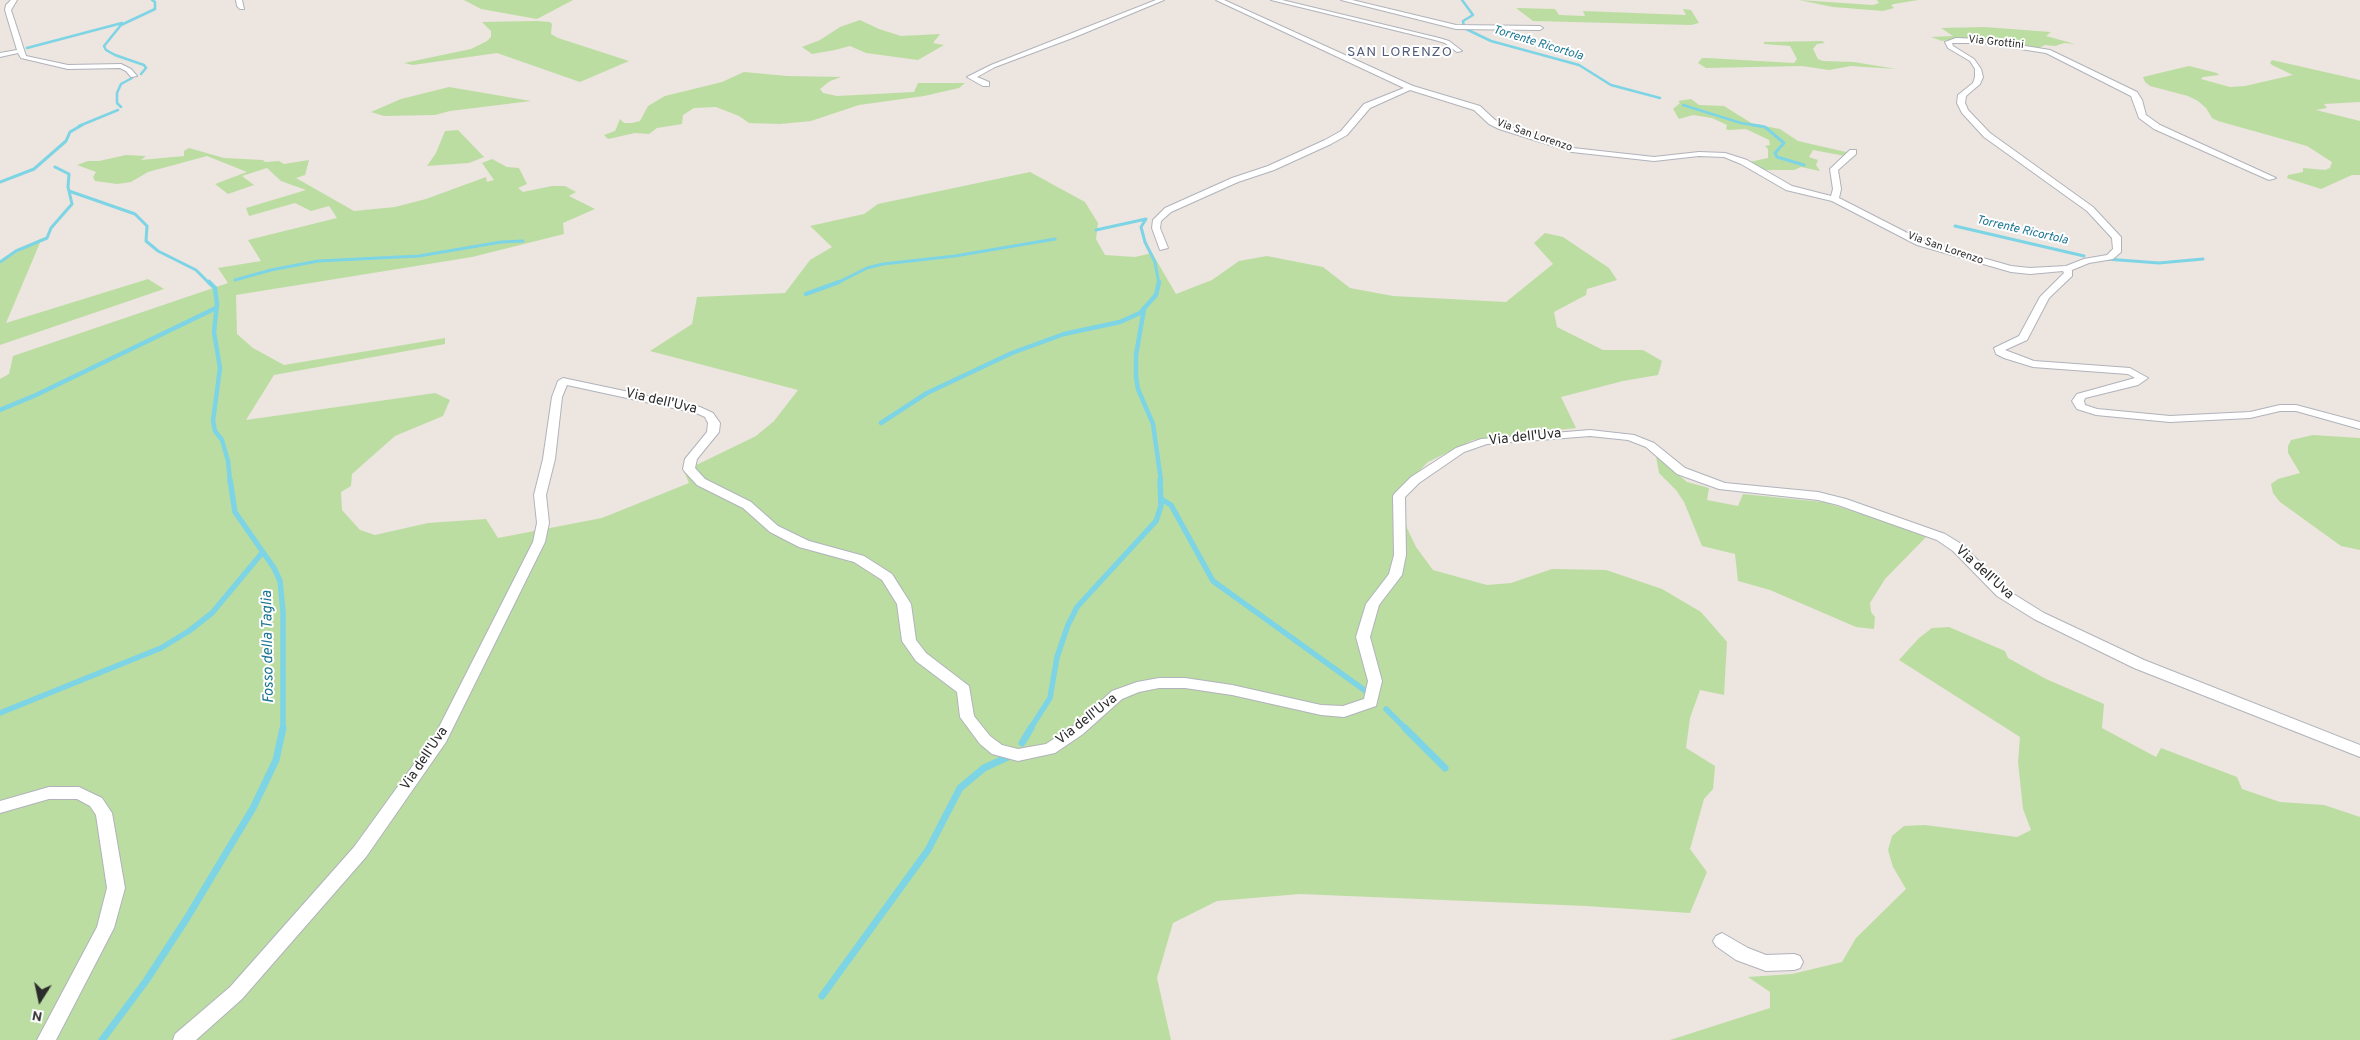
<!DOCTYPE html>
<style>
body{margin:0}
#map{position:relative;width:2360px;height:1040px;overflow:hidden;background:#ece5e0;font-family:Overpass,sans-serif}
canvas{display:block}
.north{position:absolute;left:15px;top:975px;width:50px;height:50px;-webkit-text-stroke:4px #fff;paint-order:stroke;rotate:190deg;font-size:14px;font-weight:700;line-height:20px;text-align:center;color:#2c2c2c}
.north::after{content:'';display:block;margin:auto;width:18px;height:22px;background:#2c2c2c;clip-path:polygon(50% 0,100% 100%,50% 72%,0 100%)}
</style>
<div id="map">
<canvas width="2360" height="1040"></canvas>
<div class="north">N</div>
</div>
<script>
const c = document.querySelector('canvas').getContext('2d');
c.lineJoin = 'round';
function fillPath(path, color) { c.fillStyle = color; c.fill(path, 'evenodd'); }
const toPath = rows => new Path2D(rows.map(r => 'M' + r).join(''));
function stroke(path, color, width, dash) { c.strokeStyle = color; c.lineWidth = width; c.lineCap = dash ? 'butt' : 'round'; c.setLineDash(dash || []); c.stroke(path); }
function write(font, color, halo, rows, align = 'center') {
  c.font = font + ' Overpass,sans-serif'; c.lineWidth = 4; c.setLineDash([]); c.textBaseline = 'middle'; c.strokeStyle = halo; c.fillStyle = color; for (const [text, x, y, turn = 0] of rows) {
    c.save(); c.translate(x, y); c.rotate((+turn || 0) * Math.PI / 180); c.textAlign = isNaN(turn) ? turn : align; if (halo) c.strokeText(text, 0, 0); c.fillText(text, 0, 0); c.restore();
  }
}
fillPath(toPath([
 [464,0,573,0,537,19,481,9],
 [1799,0,1873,5,1879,3,1877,0,1918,0,1894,4,1891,5,1894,8,1883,11,1833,7],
 [1516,8,1555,9,1559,15,1585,16,1583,11,1686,15,1683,9,1691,10,1699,23,1691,25,1533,21],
 [860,20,879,29,901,36,940,34,933,43,944,45,918,60,866,53,850,46,835,50,812,54,802,47,820,40,840,27],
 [537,21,550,22,552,24,551,34,558,38,629,61,580,82,497,53,413,65,404,63,471,49,487,41,491,37,491,31,482,22],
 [1984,27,2051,32,2046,36,2075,44,2064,43,2055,46,2045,45,2039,48,1987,40,1964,38,1942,41,1931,37,1953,36,1941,28],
 [1822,41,1825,43,1817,44,1813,49,1818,59,1823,61,1854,62,1896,69,1851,66,1829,70,1802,66,1706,68,1698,63,1702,58,1707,58,1794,63,1797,59,1790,46,1764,44,1764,42],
 [2272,60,2360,80,2360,102,2324,104,2327,108,2316,110,2360,121,2360,175,2352,175,2321,189,2287,178,2288,175,2303,172,2303,168,2325,170,2330,168,2332,162,2307,146,2218,121,2212,118,2206,108,2198,101,2188,96,2150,86,2145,82,2143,77,2189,66,2217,73,2219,75,2203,77,2201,79,2230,87,2245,86,2293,75,2272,65,2270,63],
 [744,72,787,76,841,77,830,81,820,89,823,93,837,96,914,92,918,83,965,83,959,88,924,96,859,105,811,121,780,124,749,123,739,116,716,107,694,108,683,115,682,124,657,128,649,134,635,133,608,139,604,135,615,131,620,119,624,123,632,123,640,121,648,106,665,96,722,82],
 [449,87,531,101,450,111,435,115,384,116,371,112,401,99],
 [1691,99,1699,105,1724,106,1753,124,1780,129,1798,141,1846,152,1845,156,1813,150,1809,157,1818,160,1816,165,1820,171,1801,167,1794,170,1765,170,1749,162,1768,158,1768,149,1765,146,1770,145,1769,140,1746,129,1728,130,1726,129,1727,125,1712,118,1693,115,1679,119,1673,109,1680,103,1678,101],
 [458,130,484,157,469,163,427,166,436,153,445,131],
 [189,148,224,158,263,160,265,162,279,161,284,164,309,160,305,175,296,178,354,211,395,207,426,199,486,177,487,182,494,180,482,163,492,159,507,167,519,168,527,184,518,188,523,192,552,186,565,186,576,192,569,196,595,209,563,223,564,234,472,257,236,295,237,334,253,348,284,365,445,338,445,344,274,375,246,420,435,393,450,400,443,416,395,436,352,474,351,486,341,492,342,510,360,530,375,535,428,523,486,519,498,538,602,518,689,483,684,471,756,436,774,421,798,390,650,351,692,324,697,297,785,293,810,260,832,247,810,226,864,214,878,204,1030,172,1085,202,1098,223,1096,239,1105,255,1135,257,1152,253,1176,294,1212,280,1239,261,1267,256,1323,267,1350,288,1393,296,1506,302,1553,264,1534,243,1545,233,1563,237,1609,268,1617,280,1587,289,1586,295,1554,312,1557,327,1603,350,1643,350,1662,361,1658,375,1623,381,1561,397,1576,428,1473,440,1428,462,1401,489,1403,510,1407,528,1416,547,1433,570,1487,585,1511,583,1552,569,1606,570,1662,589,1701,612,1727,642,1724,695,1700,690,1690,718,1686,748,1715,766,1713,789,1704,799,1690,849,1707,872,1690,913,1586,906,1300,894,1217,901,1173,923,1157,978,1171,1040,0,1040,0,379,9,374,13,356,228,283,218,268,261,261,248,240,337,218,329,206,311,211,295,203,249,216,246,208,306,190,281,181,267,168,242,176,254,185,228,194,215,184,247,172,207,156,148,172,131,182,117,184,95,181,93,177,96,172,77,165,88,161,99,161,126,155,146,156,141,160,184,156,184,151],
 [42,238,6,323,148,279,164,289,0,345,0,262],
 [2313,435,2360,438,2360,550,2341,546,2280,502,2273,493,2271,484,2278,479,2300,473,2288,453,2288,446,2291,440],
 [1656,456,1687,482,1709,488,1707,500,1738,506,1743,494,1823,502,1929,534,1885,579,1870,603,1871,612,1875,617,1874,629,1856,627,1770,590,1738,581,1735,554,1702,546,1684,502,1676,490,1659,473],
 [1949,627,2005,651,2008,658,2046,679,2104,704,2102,728,2156,757,2161,748,2237,777,2242,789,2280,802,2324,805,2360,817,2360,1040,1670,1040,1770,1008,1770,992,1748,977,1792,974,1842,962,1856,938,1906,889,1893,867,1888,850,1892,836,1904,826,1925,825,2017,837,2031,830,2023,809,2018,762,2020,737,1899,660,1919,638,1932,628]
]), '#bcdda1');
stroke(toPath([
 [1462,0,1473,15,1463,21,1464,27],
 [1466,29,1491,41,1579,65,1611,85,1660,98],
 [27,48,122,23],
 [141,74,146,68,144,65,115,55,106,50,104,46,121,25,155,9,155,2,152,0],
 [1683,105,1741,123,1760,126],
 [121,107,117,103,117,93,121,84,132,78],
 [79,126,118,110]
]), '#7dd4e4', 2.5);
stroke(toPath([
 [1753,125,1765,127,1784,143,1775,153,1777,157,1804,165],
 [0,182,34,169,66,141,70,132,82,125],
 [69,191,135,214,147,226,146,241,158,251,196,270,210,284],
 [1146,219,1141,227,1145,242,1155,262,1159,284],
 [1955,226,2084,256],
 [1096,230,1146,219],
 [2106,259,2159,263,2203,259],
 [0,262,16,251,47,238,51,228,72,204,68,187,69,174,55,167],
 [235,280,271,270,318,261,419,256,501,242,523,241],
 [835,284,867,268,883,264,955,256,1055,239]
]), '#7dd4e4', 3);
stroke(toPath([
 [209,282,215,288,217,304,214,332,220,368,213,421,215,431,222,440,228,461,230,481],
 [806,294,839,282],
 [1144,309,1136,355,1136,377,1138,389,1153,424,1161,481],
 [0,410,36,395,216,308],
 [881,423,927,393,1012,353,1064,334,1120,322,1140,313,1156,295,1159,282]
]), '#7dd4e4', 4.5);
stroke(toPath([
 [230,480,235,512,274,568,280,581,283,612,283,729],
 [1161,499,1171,505,1213,581,1367,692],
 [1386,709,1406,729],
 [0,713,161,648,189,631,212,613,262,553],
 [1030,729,1050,698,1057,657,1068,625,1077,607,1156,521,1161,506,1160,480]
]), '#7dd4e4', 5.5);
stroke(toPath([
 [1405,728,1445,768],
 [1022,743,1031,728],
 [822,996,928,850,960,788,984,768,1010,756],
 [102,1040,146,981,187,918,253,808,276,760,283,728]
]), '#7dd4e4', 7);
const minor = toPath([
 [11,0,17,0,11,10,26,56,68,65,121,64,131,69,137,76,131,77,126,71,120,68,68,69,21,58,18,53,0,57,0,53,17,50,5,10,6,5,11,0],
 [236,0,242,0,244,9,240,9,237,6,236,0],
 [1156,0,1164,0,1075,37,995,67,977,77,989,82,989,86,983,86,967,77,991,65,1156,0],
 [1216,0,1224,0,1413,86,1480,106,1495,120,1505,125,1573,148,1654,157,1699,152,1725,153,1747,160,1792,186,1831,196,1833,189,1830,169,1850,150,1856,150,1856,154,1838,170,1841,189,1839,198,1923,241,2011,266,2030,268,2066,266,2084,259,2107,255,2113,249,2112,238,2087,211,1984,137,1962,113,1957,103,1958,95,1973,83,1975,77,1975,69,1970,61,1948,48,1945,42,1956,38,1982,39,2050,50,2137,92,2142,100,2146,115,2160,125,2276,178,2269,180,2154,129,2139,118,2131,96,2046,53,1982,43,1952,43,1953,46,1974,59,1981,69,1983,77,1980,84,1966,96,1965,103,1968,110,1990,133,2093,207,2121,237,2121,252,2113,259,2089,263,2072,270,2072,276,2049,298,2027,340,2005,350,2034,361,2130,368,2148,378,2138,385,2085,398,2084,401,2085,405,2097,409,2170,416,2250,412,2280,405,2296,405,2360,422,2360,429,2296,411,2280,411,2250,418,2170,422,2096,415,2077,409,2072,401,2077,394,2135,378,2128,374,2033,367,2004,358,1996,354,1994,348,2019,336,2040,297,2064,273,2063,271,2030,274,2011,272,1917,245,1832,201,1786,190,1741,164,1724,157,1699,156,1654,161,1572,152,1499,129,1489,124,1474,110,1410,90,1370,108,1347,135,1331,144,1274,170,1238,182,1171,212,1161,221,1160,228,1168,248,1160,250,1152,228,1153,220,1165,208,1232,178,1268,166,1325,140,1341,131,1364,104,1404,88,1216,0],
 [1271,0,1282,0,1439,38,1449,41,1462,51,1457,52,1445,43,1435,40,1271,0],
 [1341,0,1352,0,1456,25,1540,26,1543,28,1540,30,1456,29,1341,0],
 [563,378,700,407,713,413,720,423,719,432,697,459,695,468,705,479,751,502,778,526,809,541,864,556,892,574,911,604,916,640,926,653,969,686,974,716,990,736,1002,745,1018,749,1046,744,1073,726,1112,691,1137,682,1159,678,1185,678,1232,685,1321,705,1343,706,1364,699,1368,681,1356,637,1366,604,1389,574,1394,555,1393,496,1395,493,1411,477,1456,448,1481,439,1590,430,1634,435,1654,443,1685,468,1725,483,1818,492,1846,499,1945,534,1963,545,2007,590,2044,613,2144,660,2360,745,2360,757,2134,668,2034,619,1997,596,1953,551,1937,540,1838,505,1818,500,1719,489,1677,474,1646,447,1628,440,1590,436,1487,444,1464,452,1419,483,1405,497,1406,555,1402,575,1379,605,1370,637,1382,681,1376,706,1344,717,1321,715,1232,695,1185,688,1159,688,1139,692,1122,699,1083,734,1055,753,1018,761,992,754,980,744,960,717,957,692,916,661,902,641,897,604,882,580,854,562,799,547,770,532,743,508,697,485,685,472,683,469,685,459,707,432,708,423,705,417,696,413,567,385,562,397,555,459,546,495,549,523,545,542,446,742,366,857,242,999,196,1040,173,1040,175,1034,230,987,354,847,435,735,533,542,537,523,534,495,543,459,552,397,558,381,563,378],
 [49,787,79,787,102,798,112,813,125,888,114,928,56,1040,37,1040,97,927,107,888,96,815,90,806,77,799,49,799,0,813,0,801,49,787],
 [1722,933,1748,948,1766,955,1794,954,1800,956,1803,962,1800,968,1794,970,1766,971,1736,960,1716,946,1713,941,1716,936,1722,933]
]);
stroke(minor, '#b0b3bb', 2);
fillPath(minor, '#fff');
write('11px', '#2c2c2c', '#fff', [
 ["Via Grottini",1996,43,6],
 ["Via San Lorenzo",1534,136,19],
 ["Via San Lorenzo",1945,249,19]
]);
write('italic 12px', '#1a7592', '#fff', [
 ["Torrente Ricortola",1538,44,17],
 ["Torrente Ricortola",2022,231,13]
]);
c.letterSpacing = '1px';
write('14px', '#505c79', '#fff', [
 ["SAN LORENZO",1400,53]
]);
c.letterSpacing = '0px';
write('14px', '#2c2c2c', '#fff', [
 ["Via dell'Uva",661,402,13],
 ["Via dell'Uva",1525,438,-6],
 ["Via dell'Uva",1984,573,42],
 ["Via dell'Uva",1087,720,-38],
 ["Via dell'Uva",425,759,-56]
]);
write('italic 15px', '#1a7592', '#fff', [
 ["Fosso della Taglia",269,647,-91]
]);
</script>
